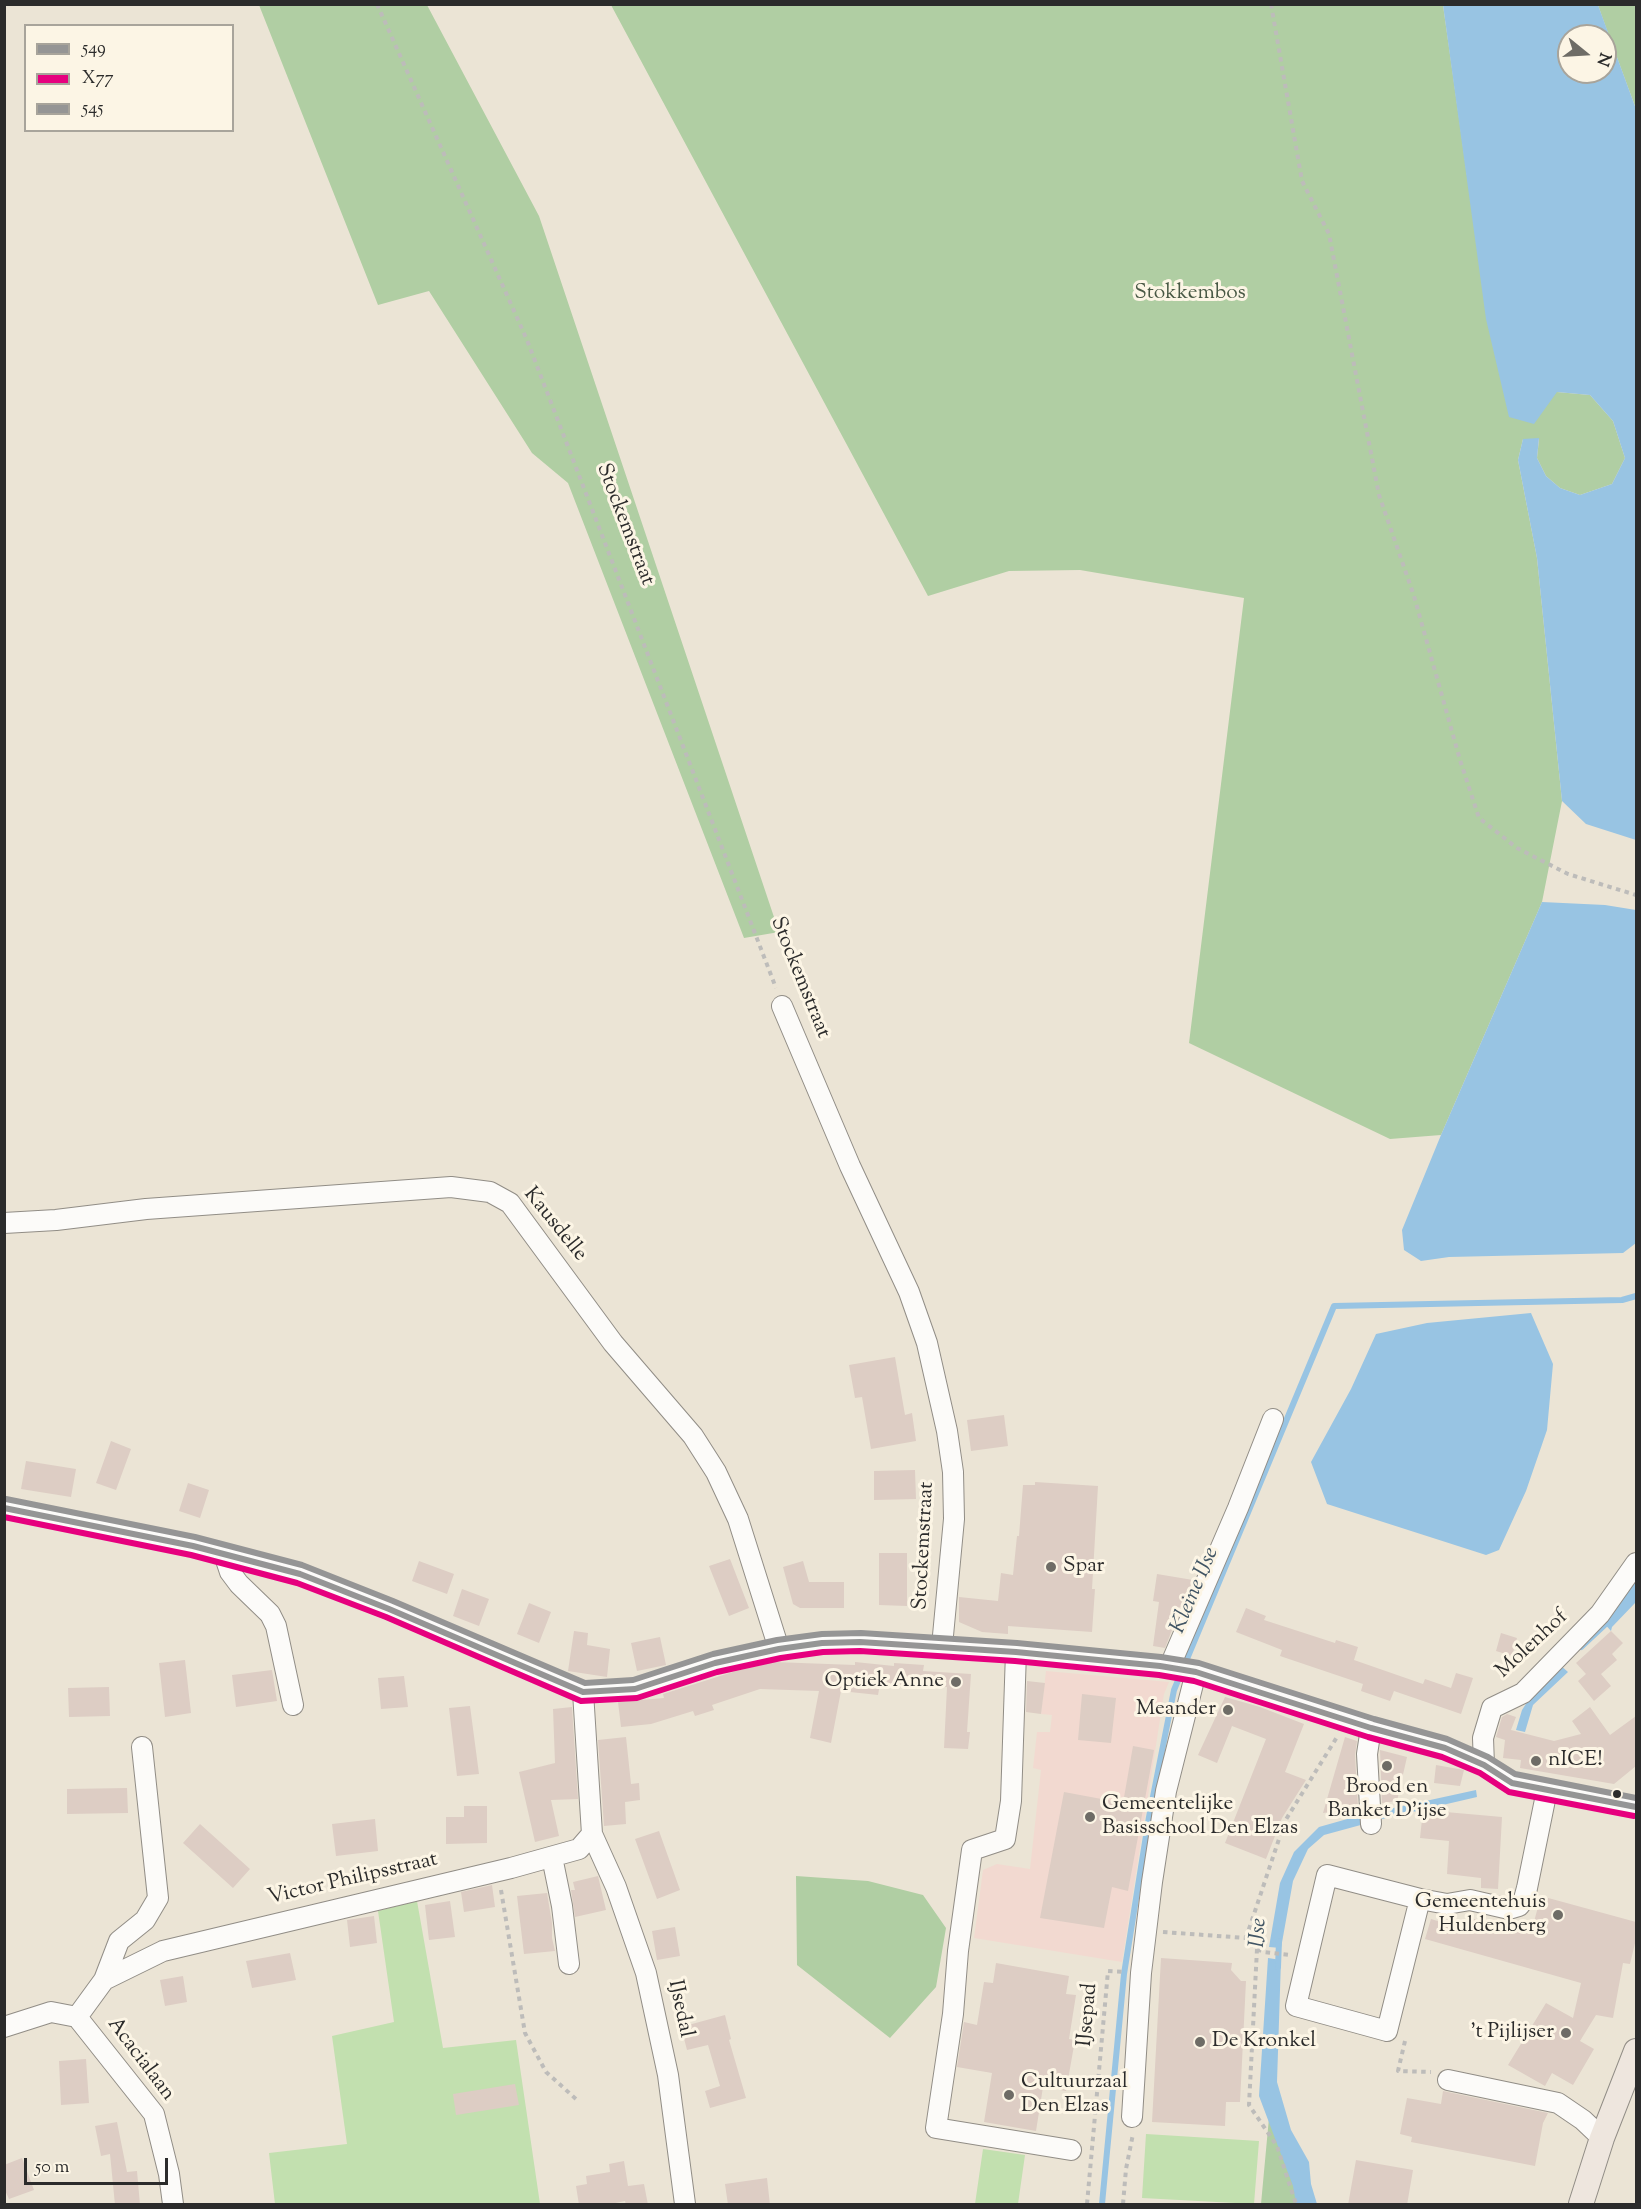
<!DOCTYPE html>
<style>
body{margin:0}
#map{position:relative;width:1641px;height:2209px;overflow:hidden;background:#ebe4d5;font-family:"Sorts Mill Goudy",serif}
canvas{display:block}
.frame{position:absolute;inset:0;border:6px solid #2b2b2b;pointer-events:none}
.legend{position:absolute;left:24px;top:24px;width:210px;height:108px;box-sizing:border-box;background:#fcf5e5;border:2px solid #a8a49b;margin:0;padding:8px 10px;list-style:none;font-size:18px;color:#2b2b2b}
.legend li{display:flex;align-items:center;gap:12px;height:30px}
.legend b{width:30px;border:2px solid #a8a49b}
.north{position:absolute;left:1557px;top:24px;width:60px;height:60px;box-sizing:border-box;background:#fcf5e5;border:2px solid #a8a49b;border-radius:50%;rotate:108deg;font-size:16px;font-weight:700;line-height:24px;text-align:center;color:#2b2b2b}
.north::after{content:'';display:block;margin:auto;width:21px;height:27px;background:#6e6c66;clip-path:polygon(50% 0,100% 100%,50% 72%,0 100%)}
.scale{position:absolute;left:24px;top:2158px;width:144px;height:27px;box-sizing:border-box;border:3px solid #2b2b2b;border-top:0;padding-left:8px;font-size:18px;line-height:21px;white-space:nowrap;color:#2b2b2b;-webkit-text-stroke:4px #fcf5e5;paint-order:stroke}
</style>
<div id="map">
<canvas width="1641" height="2209"></canvas>
<div class="frame"></div>
<ul class="legend">
<li><b style="height:8px;background:#959595"></b>549</li>
<li><b style="height:8px;background:#e6007e"></b>X77</li>
<li><b style="height:8px;background:#959595"></b>545</li>
</ul>
<div class="north">N</div>
<div class="scale">50 m</div>
</div>
<script>
const c = document.querySelector('canvas').getContext('2d');
c.lineJoin = 'round';
function fillPath(path, color) { c.fillStyle = color; c.fill(path, 'evenodd'); }
const toPath = rows => new Path2D(rows.map(r => 'M' + r).join(''));
function stroke(path, color, width, dash) { c.strokeStyle = color; c.lineWidth = width; c.lineCap = dash ? 'butt' : 'round'; c.setLineDash(dash || []); c.stroke(path); }
function write(font, color, halo, rows, align = 'center') {
  c.font = font + ' "Sorts Mill Goudy",serif'; c.lineWidth = 6; c.setLineDash([]); c.textBaseline = 'middle'; c.strokeStyle = halo; c.fillStyle = color; for (const [text, x, y, turn = 0] of rows) {
    c.save(); c.translate(x, y); c.rotate((+turn || 0) * Math.PI / 180); c.textAlign = isNaN(turn) ? turn : align; if (halo) c.strokeText(text, 0, 0); c.fillText(text, 0, 0); c.restore();
  }
}
fillPath(toPath([
 [1046,1671,1169,1682,1164,1694,1122,1962,974,1938,983,1870,997,1864,1030,1869,1041,1770,1033,1768,1037,1732,1050,1732,1052,1715,1041,1714]
]), '#f2d9d0');
fillPath(toPath([
 [417,1901,443,2048,516,2040,540,2204,275,2204,269,2153,347,2144,332,2036,394,2022,378,1911],
 [1146,2134,1259,2141,1254,2204,1142,2198],
 [983,2149,1025,2155,1018,2204,975,2204]
]), '#c2e0af');
fillPath(toPath([
 [259,5,427,5,539,216,779,932,744,938,568,483,532,453,429,291,378,305],
 [611,5,1443,5,1467,175,1557,392,1590,395,1613,421,1625,458,1612,484,1580,495,1560,488,1546,476,1537,458,1539,439,1523,439,1518,460,1537,558,1562,801,1542,902,1441,1135,1390,1139,1189,1043,1244,598,1080,570,1009,571,928,596],
 [1598,5,1636,5,1636,109,1604,22],
 [796,1876,868,1881,923,1895,946,1928,936,1987,890,2038,797,1965],
 [1270,2107,1307,2204,1261,2204]
]), '#b0cea3');
fillPath(toPath([
 [1443,5,1598,5,1636,109,1636,840,1586,824,1562,801,1537,558,1518,460,1523,439,1539,438,1537,458,1546,476,1560,488,1580,495,1612,484,1625,458,1613,421,1590,395,1557,392,1534,424,1509,417,1486,319],
 [1569,36,1605,36,1605,72,1569,72],
 [1542,902,1605,905,1636,910,1636,1243,1623,1253,1449,1257,1421,1261,1404,1250,1402,1230,1441,1135],
 [1531,1313,1553,1364,1547,1430,1526,1491,1499,1550,1486,1555,1327,1504,1311,1462,1351,1389,1376,1334,1427,1323],
 [1636,1578,1636,1602,1612,1627,1611,1631,1602,1621],
 [1560,1665,1568,1672,1533,1705,1525,1732,1516,1730,1522,1710,1533,1693],
 [1476,1790,1477,1797,1378,1820,1375,1812],
 [1365,1814,1368,1823,1324,1835,1308,1849,1293,1881,1281,1948,1269,1947,1280,1883,1294,1852,1319,1827],
 [1268,1958,1281,1960,1277,2082,1291,2130,1309,2162,1311,2184,1317,2204,1296,2204,1293,2186,1259,2096]
]), '#98c4e3');
stroke(toPath([
 [1581,1647,1611,1619],
 [1278,1967,1279,1941],
 [1102,2204,1124,1974,1149,1817,1174,1690,1334,1306,1622,1300,1636,1296]
]), '#98c4e3', 6);
fillPath(toPath([
 [895,1357,905,1415,912,1413,916,1441,871,1449,862,1397,855,1398,849,1365],
 [1004,1415,1008,1446,971,1451,967,1420],
 [111,1441,131,1449,116,1490,96,1483],
 [26,1461,76,1469,71,1497,21,1489],
 [915,1470,916,1499,874,1500,874,1471],
 [1035,1482,1098,1486,1092,1589,1095,1589,1092,1632,1008,1626,1008,1634,982,1632,959,1622,959,1597,998,1601,1001,1573,1013,1575,1017,1536,1019,1536,1023,1485,1035,1485],
 [188,1483,209,1490,200,1518,179,1511],
 [879,1553,907,1553,907,1606,879,1605],
 [730,1559,749,1608,729,1616,709,1566],
 [419,1561,454,1574,447,1594,412,1581],
 [803,1561,809,1582,844,1582,844,1608,800,1608,793,1604,783,1567],
 [1157,1574,1193,1580,1182,1607,1175,1608,1172,1630,1165,1648,1153,1646,1159,1602,1153,1601],
 [462,1589,489,1599,479,1626,453,1616],
 [529,1603,551,1612,539,1643,517,1634],
 [1246,1608,1266,1616,1264,1620,1335,1643,1336,1640,1358,1647,1354,1660,1423,1684,1425,1679,1451,1688,1456,1673,1473,1678,1461,1714,1394,1691,1390,1701,1361,1691,1363,1684,1280,1656,1282,1650,1236,1632],
 [574,1631,588,1633,587,1645,610,1649,607,1677,568,1671],
 [1611,1631,1623,1643,1612,1654,1617,1660,1601,1674,1611,1686,1594,1701,1578,1681,1586,1674,1576,1663],
 [1501,1633,1517,1638,1512,1656,1496,1651],
 [660,1637,666,1665,637,1671,631,1643],
 [185,1660,191,1713,165,1717,159,1663],
 [774,1662,855,1665,855,1662,894,1666,894,1663,924,1665,923,1671,971,1674,967,1732,970,1732,968,1749,944,1748,947,1687,880,1684,878,1695,841,1691,831,1743,810,1738,819,1691,760,1689,712,1705,714,1710,695,1716,693,1711,651,1724,621,1727,618,1702,664,1698,663,1694,736,1671],
 [272,1670,277,1701,236,1707,232,1675],
 [404,1676,408,1707,381,1709,378,1678],
 [1027,1681,1045,1683,1041,1714,1026,1712],
 [109,1687,110,1716,69,1717,68,1688],
 [1082,1694,1116,1698,1111,1743,1078,1740],
 [1225,1697,1260,1707,1304,1724,1285,1772,1306,1780,1282,1818,1266,1859,1225,1843,1266,1739,1232,1726,1217,1763,1198,1755],
 [470,1706,479,1774,457,1776,449,1708],
 [572,1707,578,1799,551,1800,559,1836,535,1842,519,1772,555,1763,553,1709],
 [1590,1707,1610,1735,1636,1716,1636,1766,1614,1784,1520,1768,1521,1760,1503,1758,1505,1740,1496,1737,1502,1717,1507,1714,1516,1717,1511,1730,1554,1741,1581,1734,1572,1721],
 [626,1737,631,1784,639,1783,640,1800,625,1802,626,1824,604,1826,598,1740],
 [1345,1737,1357,1741,1355,1755,1358,1808,1323,1813],
 [1133,1746,1154,1750,1128,1891,1112,1887,1104,1928,1040,1918,1064,1792,1123,1803],
 [1380,1750,1407,1757,1397,1801,1382,1803],
 [1436,1765,1464,1770,1460,1786,1434,1783],
 [127,1788,128,1813,67,1814,67,1789],
 [464,1806,487,1806,487,1843,446,1844,446,1817,464,1817],
 [1423,1810,1502,1817,1498,1889,1481,1888,1481,1878,1447,1874,1449,1841,1420,1838],
 [375,1819,378,1851,336,1856,332,1824],
 [200,1824,250,1869,233,1888,183,1843],
 [659,1831,680,1890,657,1899,635,1839],
 [598,1876,606,1910,575,1917,571,1890,575,1890,573,1882],
 [492,1885,495,1907,464,1912,461,1892],
 [547,1893,552,1923,552,1938,555,1951,524,1954,517,1896],
 [1541,1896,1636,1922,1636,1939,1630,1964,1623,1963,1613,2018,1596,2015,1580,2041,1594,2049,1573,2085,1552,2073,1545,2086,1508,2065,1546,2003,1573,2018,1581,1983,1425,1939,1431,1919,1467,1930,1471,1918,1495,1925,1496,1919,1532,1929],
 [450,1901,455,1937,429,1940,425,1905],
 [374,1916,377,1943,350,1947,347,1920],
 [675,1927,680,1956,657,1960,652,1931],
 [290,1953,296,1980,252,1988,246,1961],
 [1161,1958,1232,1963,1231,1970,1241,1981,1246,1981,1240,2102,1226,2102,1225,2126,1152,2122],
 [996,1963,1069,1976,1066,1994,1076,1995,1069,2039,1075,2040,1066,2091,1043,2087,1036,2131,984,2122,992,2073,957,2067,964,2022,977,2025,984,1982,993,1983],
 [183,1976,187,2002,165,2006,160,1980],
 [725,2015,731,2039,729,2040,746,2098,710,2108,705,2091,720,2086,708,2045,687,2050,681,2027],
 [86,2059,89,2103,61,2105,59,2061],
 [515,2084,519,2105,456,2115,453,2094],
 [1443,2091,1548,2113,1543,2123,1535,2166,1411,2142,1412,2137,1400,2134,1407,2098,1441,2104],
 [117,2122,127,2172,137,2171,140,2205,115,2205,110,2154,101,2156,95,2126],
 [22,2158,34,2190,9,2199,4,2188,4,2165],
 [1356,2160,1413,2170,1407,2205,1348,2205],
 [624,2161,628,2186,644,2184,648,2205,626,2205,625,2201,606,2205,579,2205,576,2186,587,2184,586,2176,610,2172,609,2164],
 [767,2178,770,2205,728,2205,725,2184]
]), '#ddcdc4');
const minor = toPath([
 [782,1006,850,1166,909,1292,927,1343,947,1431,953,1472,954,1519,942,1646],
 [4,1223,56,1220,146,1209,451,1187,490,1192,510,1203,613,1343,693,1436,716,1472,738,1519,779,1649],
 [4,1508,193,1546,300,1574,389,1609,583,1692,635,1689,715,1663,779,1649,822,1643,860,1642,1016,1652,1160,1666,1196,1672,1371,1728,1445,1748,1484,1765,1512,1783,1636,1807],
 [224,1554,230,1572,239,1584,270,1614,276,1626,293,1705],
 [1016,1652,1011,1801,1005,1839,972,1850,958,1951,953,2014,936,2128,1071,2150],
 [1169,1668,1238,1508,1273,1419],
 [583,1692,592,1834,616,1887,646,1973,668,2075,685,2204],
 [1371,1728,1367,1754,1371,1824],
 [1484,1765,1483,1738,1492,1708,1523,1693,1600,1614,1636,1563],
 [552,1857,562,1906,569,1964],
 [1420,1899,1387,2031,1296,2006,1327,1875,1420,1899,1447,1904,1470,1900,1509,1909,1519,1906,1524,1899,1527,1888,1547,1790],
 [104,1980,119,1941,145,1920,158,1898,142,1747],
 [77,2017,104,1980,163,1951,511,1868,579,1849,592,1834],
 [77,2017,154,2114,169,2174,173,2204],
 [4,2027,51,2012,77,2017],
 [1448,2080,1558,2103,1583,2120,1602,2138],
 [1132,2117,1141,1973,1152,1882,1166,1791,1196,1672]
]);
const major = toPath([
 [1581,2204,1602,2138,1636,2051]
]);
stroke(minor, '#918d86', 22);
stroke(major, '#918d86', 26);
stroke(toPath([
 [377,4,527,340,776,988],
 [1271,4,1302,181,1329,234,1379,495,1414,596,1460,760,1479,818,1517,848,1568,874,1636,895],
 [501,1890,525,2033,546,2072,576,2099],
 [1163,1932,1246,1938,1257,1949,1264,1952,1291,1955],
 [1246,1938,1285,1821,1337,1737],
 [1257,1949,1249,2105,1277,2146,1296,2204],
 [1405,2041,1398,2071,1431,2072],
 [1087,2204,1108,1971,1125,1972],
 [1123,2204,1126,2169,1133,2134]
]), '#bdbcba', 4, [4.5, 4.5]);
stroke(minor, '#fcfbf9', 20);
stroke(major, '#eee6de', 24);
stroke(toPath([
 [4,1508,193,1546,300,1574,389,1609,583,1692,635,1689,715,1663,779,1649,822,1643,860,1642,1016,1652,1160,1666,1196,1672,1371,1728,1445,1748,1484,1765,1512,1783,1636,1807]
]), '#959595', 6);
stroke(toPath([
 [4,1517,191,1555,297,1583,386,1617,581,1701,637,1698,717,1672,781,1658,823,1652,860,1651,1015,1661,1159,1675,1194,1681,1368,1737,1442,1757,1480,1773,1509,1792,1634,1816]
]), '#e6007e', 6);
stroke(toPath([
 [6,1499,195,1537,302,1565,393,1601,585,1683,633,1680,713,1654,777,1640,822,1634,861,1633,1017,1643,1161,1657,1199,1663,1374,1719,1447,1739,1488,1757,1515,1774,1636,1798]
]), '#959595', 6);
for (const [x, y, r, color] of [
 [1051,1567,6,"#6e6c66"],
 [956,1682,6,"#6e6c66"],
 [1228,1710,6,"#6e6c66"],
 [1536,1761,6,"#6e6c66"],
 [1387,1766,6,"#6e6c66"],
 [1617,1794,5,"#2b2b2b"],
 [1090,1817,6,"#6e6c66"],
 [1558,1915,6,"#6e6c66"],
 [1566,2033,6,"#6e6c66"],
 [1200,2042,6,"#6e6c66"],
 [1009,2095,6,"#6e6c66"]
]) { const dot = new Path2D(); dot.arc(x, y, r, 0, 2 * Math.PI); c.fillStyle = color; c.fill(dot); stroke(dot, '#fcf5e5', 2); }
write('21px', '#485844', '#fcf5e5', [
 ["Stokkembos",1190,294]
]);
write('21px', '#2b2b2b', '#fcf5e5', [
 ["Stockemstraat",624,525,69],
 ["Stockemstraat",799,978,68],
 ["Kausdelle",554,1225,51],
 ["Stockemstraat",925,1546,-87],
 ["Molenhof",1533,1645,-43],
 ["Victor Philipsstraat",353,1880,-13],
 ["IJsedal",679,2009,78],
 ["IJsepad",1089,2015,-85],
 ["Acacialaan",140,2060,53]
]);
write('21px', '#2b2b2b', '#fcf5e5', [
 ["Spar",1063,1567],
 ["Optiek Anne",944,1682,"right"],
 ["Meander",1216,1710,"right"],
 ["nICE!",1548,1761],
 ["Brood en",1387,1788,"center"],
 ["Banket D'ijse",1387,1812,"center"],
 ["Gemeentelijke",1102,1805],
 ["Basisschool Den Elzas",1102,1829],
 ["Gemeentehuis",1546,1903,"right"],
 ["Huldenberg",1546,1927,"right"],
 ["'t Pijlijser",1554,2033,"right"],
 ["De Kronkel",1212,2042],
 ["Cultuurzaal",1021,2083],
 ["Den Elzas",1021,2107]
], 'left');
write('italic 22px', '#415564', '#fcf5e5', [
 ["Kleine IJse",1196,1591,-67],
 ["IJse",1260,1933,-86]
]);
</script>
